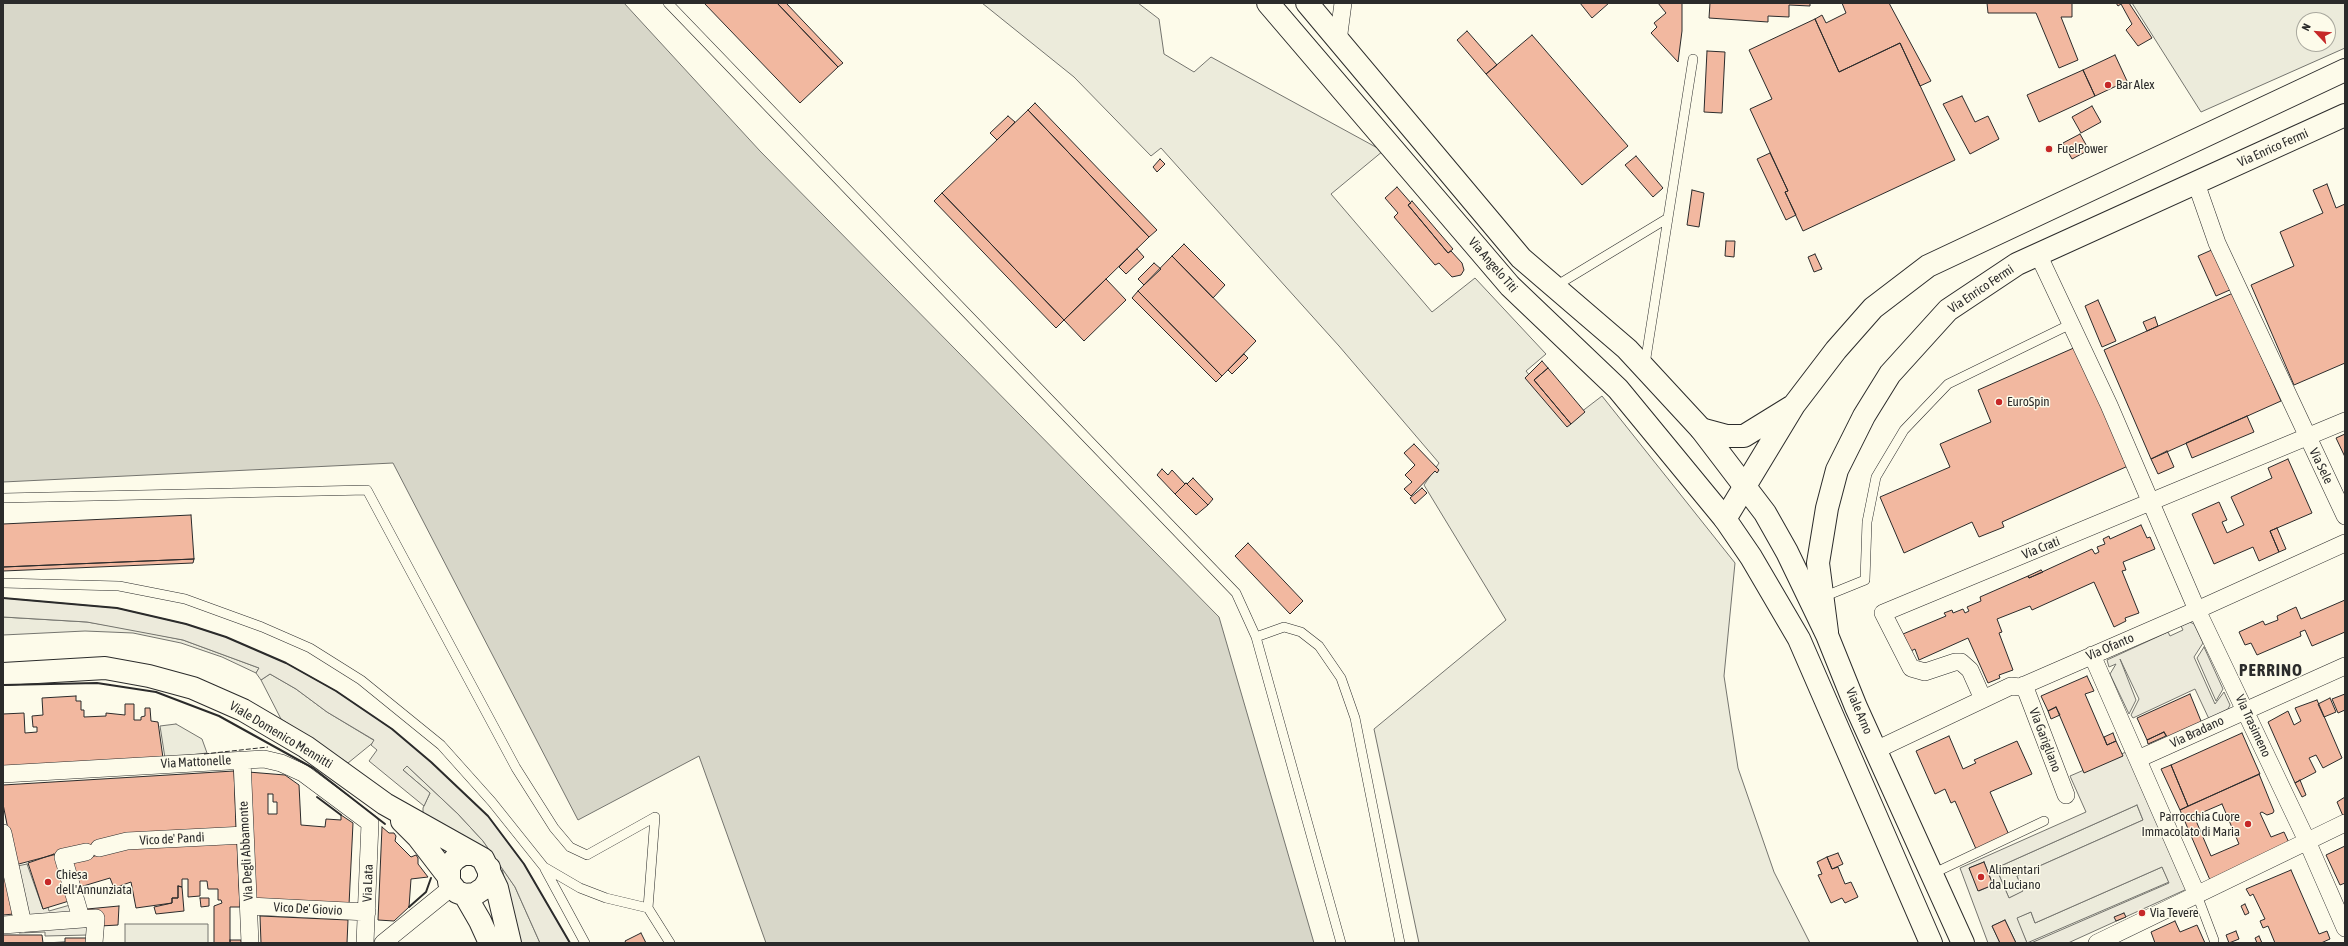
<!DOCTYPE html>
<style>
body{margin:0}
#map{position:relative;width:2348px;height:946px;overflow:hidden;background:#fdfbea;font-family:"Asap Condensed",sans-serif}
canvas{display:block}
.frame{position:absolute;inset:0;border:4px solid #2b2b2b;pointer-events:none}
.north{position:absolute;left:2296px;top:12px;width:40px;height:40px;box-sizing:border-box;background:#fdfbea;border:1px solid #a9a89e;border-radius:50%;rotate:296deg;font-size:11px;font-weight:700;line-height:16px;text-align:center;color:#2b2b2b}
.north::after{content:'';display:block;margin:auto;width:14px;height:18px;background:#c62828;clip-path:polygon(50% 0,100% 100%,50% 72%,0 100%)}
</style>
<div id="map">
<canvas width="2348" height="946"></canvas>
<div class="frame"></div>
<div class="north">N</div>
</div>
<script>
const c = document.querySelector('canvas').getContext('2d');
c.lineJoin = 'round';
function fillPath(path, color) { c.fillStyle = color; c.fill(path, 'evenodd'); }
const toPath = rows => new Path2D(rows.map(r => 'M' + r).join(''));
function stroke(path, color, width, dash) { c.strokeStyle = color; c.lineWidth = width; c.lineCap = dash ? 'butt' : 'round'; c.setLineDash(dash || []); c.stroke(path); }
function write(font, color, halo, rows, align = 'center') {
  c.font = font + ' "Asap Condensed",sans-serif'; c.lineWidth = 3; c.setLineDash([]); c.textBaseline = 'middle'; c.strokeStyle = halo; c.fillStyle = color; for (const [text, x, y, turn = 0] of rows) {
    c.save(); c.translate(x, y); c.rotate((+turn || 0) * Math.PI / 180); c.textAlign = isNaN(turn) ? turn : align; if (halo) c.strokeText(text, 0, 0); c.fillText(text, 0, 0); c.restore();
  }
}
const green = toPath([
 [982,3,1138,3,1159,19,1164,54,1194,72,1211,57,1383,151,1331,194,1432,312,1475,278,1546,354,1526,371,1568,422,1602,396,1735,563,1724,676,1738,768,1774,872,1810,943,1419,943,1374,729,1506,620,1424,485,1439,463,1339,346,1161,148,1151,156,1074,77,982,3],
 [2132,3,2345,3,2345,48,2201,112,2132,3],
 [2304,20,2328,20,2328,44,2304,44,2304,20],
 [3,617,87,622,130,629,183,640,259,668,256,673,222,657,181,643,133,633,85,631,3,635,3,617],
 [270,674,296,689,327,712,375,741,348,763,281,719,261,680,270,674],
 [176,724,202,739,207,753,165,758,160,726,176,724],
 [407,766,458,814,483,841,494,856,423,817,423,808,430,793,403,770,407,766],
 [2137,805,2143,820,2017,876,2024,891,2009,898,1996,868,2137,805],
 [2162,867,2169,882,2027,943,2016,918,2031,912,2035,923,2162,867],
 [502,868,515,887,540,943,518,943,502,868],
 [125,924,208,924,208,943,125,943,125,924]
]);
fillPath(green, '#ecebdb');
stroke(green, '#74746e', 1);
const parking = toPath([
 [3,598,117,608,186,624,226,637,286,663,336,691,392,729,431,762,488,816,524,864,570,943,540,943,515,887,483,841,458,814,407,766,403,770,430,793,424,806,369,761,377,750,371,745,374,740,327,712,296,689,270,674,261,680,256,673,259,668,183,640,87,622,3,617,3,598],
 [2190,622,2194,624,2203,643,2194,657,2215,704,2224,692,2230,705,2228,709,2209,719,2195,689,2133,718,2131,715,2139,699,2120,659,2136,700,2129,714,2110,674,2116,664,2109,667,2107,660,2168,632,2170,636,2183,630,2181,626,2190,622],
 [2204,647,2223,689,2216,701,2197,658,2204,647],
 [2126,752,2187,889,2068,943,2031,943,2169,883,2162,867,2035,923,2031,912,2017,918,2027,943,2016,943,2005,920,1992,926,2000,943,1988,943,1960,868,2086,812,2070,776,2126,752],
 [2137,805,2143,820,2017,876,2023,891,2009,898,1996,868,2137,805],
 [1984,862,1993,885,1979,891,1969,868,1984,862],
 [27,864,43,909,48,907,49,911,84,901,88,935,45,936,45,932,19,933,4,869,27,864]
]);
fillPath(parking, '#eceadb');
stroke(parking, '#74746e', 1);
const water = toPath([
 [3,3,624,3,760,151,1219,617,1314,943,766,943,699,756,578,820,393,463,3,482,3,3]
]);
fillPath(water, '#d8d7c9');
stroke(water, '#74746e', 1);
const building = toPath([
 [704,3,777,3,838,67,800,103,704,3],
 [777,3,786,3,843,63,838,67,777,3],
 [1580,3,1609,3,1592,18,1580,3],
 [1658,3,1682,3,1682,31,1678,62,1651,33,1657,27,1654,23,1666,13,1658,3],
 [1710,3,1810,3,1810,6,1789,5,1789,17,1768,16,1768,22,1709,18,1710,3],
 [1842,3,1889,3,1931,81,1920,86,1900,43,1839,72,1815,19,1822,15,1826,23,1846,13,1842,3],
 [1987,3,2072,3,2072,17,2061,17,2078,60,2059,68,2036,13,1988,13,1987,3],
 [2116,3,2129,3,2152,38,2138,46,2126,30,2132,24,2121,4,2118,6,2116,3],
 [1815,19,1839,72,1900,43,1955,160,1803,231,1785,192,1788,191,1750,109,1772,99,1749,50,1815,19],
 [1467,31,1497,65,1486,74,1457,40,1467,31],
 [1532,35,1628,146,1582,185,1486,74,1532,35],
 [1707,51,1725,52,1722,113,1704,112,1707,51],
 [2115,55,2127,81,2095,96,2083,70,2115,55],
 [2083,70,2095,96,2039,122,2027,95,2083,70],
 [1962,96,1975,122,1988,116,1999,139,1970,154,1943,104,1962,96],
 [1035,103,1157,230,1149,237,1028,110,1035,103],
 [2092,106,2101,122,2081,133,2072,117,2092,106],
 [1028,110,1149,237,1064,320,942,193,1028,110],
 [1008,116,1015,122,997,140,990,133,1008,116],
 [2080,134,2089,150,2072,159,2063,143,2080,134],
 [1770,153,1788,191,1785,192,1796,215,1786,220,1757,159,1770,153],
 [1636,156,1663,188,1653,197,1625,165,1636,156],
 [1160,159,1165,164,1157,172,1153,167,1160,159],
 [2327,184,2336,208,2345,204,2345,363,2294,385,2251,285,2294,266,2280,232,2323,213,2313,190,2327,184],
 [1397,187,1411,203,1408,205,1448,253,1451,251,1462,263,1464,270,1461,275,1452,277,1439,263,1435,265,1394,217,1398,213,1385,198,1397,187],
 [1692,190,1704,193,1699,227,1687,225,1692,190],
 [942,193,1064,320,1056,328,934,201,942,193],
 [1412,201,1453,249,1448,253,1408,205,1412,201],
 [1726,241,1735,241,1734,257,1725,256,1726,241],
 [1184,244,1225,285,1213,298,1172,256,1184,244],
 [1137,249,1144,257,1126,274,1119,267,1137,249],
 [2214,249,2232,289,2216,296,2198,256,2214,249],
 [1815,254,1822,269,1814,272,1808,257,1815,254],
 [1172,256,1256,341,1222,376,1138,291,1172,256],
 [1154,263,1161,269,1144,285,1138,279,1154,263],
 [1106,279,1126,300,1084,341,1064,320,1106,279],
 [1138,291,1222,376,1216,382,1132,298,1138,291],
 [2233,293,2281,401,2151,459,2104,350,2233,293],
 [2098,300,2116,341,2102,347,2085,306,2098,300],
 [2155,317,2158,326,2147,331,2143,322,2155,317],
 [2076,347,2128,466,2002,522,2004,527,1979,537,1972,522,1904,553,1880,497,1950,467,1940,444,1991,422,1978,390,2076,347],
 [1244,354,1248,358,1232,374,1228,370,1244,354],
 [1542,361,1548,368,1534,380,1571,424,1567,427,1525,378,1542,361],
 [1548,368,1585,412,1571,424,1534,380,1548,368],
 [2247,416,2254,432,2192,458,2186,443,2247,416],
 [2345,434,2345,457,2336,438,2345,434],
 [1414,444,1439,470,1437,473,1435,471,1411,496,1404,489,1412,482,1405,475,1415,465,1404,453,1414,444],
 [2167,451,2174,467,2158,474,2151,459,2167,451],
 [2288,459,2312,513,2270,531,2279,552,2259,561,2253,547,2214,564,2192,514,2219,502,2227,520,2222,522,2227,533,2244,525,2231,497,2272,478,2268,468,2288,459],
 [1162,469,1168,475,1172,470,1185,484,1175,494,1157,475,1162,469],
 [1193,478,1213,499,1208,505,1187,484,1193,478],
 [1186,483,1208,505,1196,515,1175,494,1186,483],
 [1422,488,1427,493,1415,504,1410,498,1422,488],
 [191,515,194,559,3,567,3,524,191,515],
 [2141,525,2147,538,2150,537,2155,549,2123,562,2126,570,2122,571,2139,613,2125,618,2126,621,2114,627,2094,582,2032,610,2030,606,1997,619,2002,632,1999,633,2013,670,1999,675,2000,678,1988,683,1968,638,1919,660,1915,649,1911,651,1903,634,1946,616,1944,613,1952,610,1953,613,1963,609,1965,613,1969,611,1967,607,1981,601,1980,597,2028,576,2029,578,2092,549,2095,554,2099,552,2097,547,2105,544,2103,539,2109,536,2110,539,2141,525],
 [2277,528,2286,549,2279,552,2270,531,2277,528],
 [1248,543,1303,601,1290,614,1235,556,1248,543],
 [194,559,193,563,3,571,3,567,194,559],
 [2041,570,2043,572,2029,578,2028,576,2041,570],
 [2345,600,2345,632,2312,646,2305,630,2300,632,2301,636,2257,655,2251,643,2245,645,2239,632,2263,621,2265,625,2278,620,2277,616,2296,607,2301,619,2345,600],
 [2087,676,2094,691,2085,694,2107,745,2116,741,2123,756,2084,773,2056,707,2048,711,2041,696,2087,676],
 [2190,694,2203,726,2170,741,2164,732,2147,740,2137,718,2190,694],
 [2345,694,2345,710,2338,713,2332,699,2345,694],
 [76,696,76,701,81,701,81,710,84,710,84,717,106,716,106,713,125,715,125,704,134,704,134,720,141,720,141,717,145,716,145,708,150,708,151,721,158,722,163,758,3,768,3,714,24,713,25,733,37,732,37,727,33,727,32,716,43,715,42,698,76,696],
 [2330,698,2336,712,2324,717,2318,704,2330,698],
 [2317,700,2342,758,2323,768,2316,755,2309,758,2316,772,2295,783,2268,722,2288,711,2294,725,2301,721,2295,708,2317,700],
 [2056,707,2060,715,2051,719,2048,711,2056,707],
 [2164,732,2166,736,2148,744,2147,740,2164,732],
 [2113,733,2116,741,2107,745,2104,737,2113,733],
 [2242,733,2260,774,2188,806,2171,765,2242,733],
 [1949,736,1963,769,1976,763,1974,760,2017,741,2032,774,1990,792,2009,835,1976,849,1955,801,1951,803,1945,789,1935,794,1916,751,1949,736],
 [2171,765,2188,806,2180,810,2161,769,2171,765],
 [234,771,236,828,129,835,15,865,3,804,3,785,234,771],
 [248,772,285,775,299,785,301,825,325,827,326,819,341,820,341,815,353,823,349,905,253,901,248,772],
 [268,794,273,794,273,802,277,802,277,814,268,814,268,794],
 [2259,774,2274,811,2273,813,2267,815,2262,812,2260,813,2271,837,2284,832,2290,845,2210,880,2180,810,2259,774],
 [2222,804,2239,844,2211,856,2194,816,2222,804],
 [2300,780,2306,795,2302,797,2295,783,2300,780],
 [2345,797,2345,815,2343,816,2337,802,2345,797],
 [382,827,389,833,394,833,396,836,395,841,411,857,416,855,418,858,418,864,428,877,411,879,409,907,394,921,378,920,382,827],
 [237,843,240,907,230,907,230,943,214,943,214,906,222,903,221,900,218,900,218,889,208,889,207,881,200,881,200,896,188,897,188,879,182,879,182,887,178,886,178,898,172,898,172,903,136,908,131,882,114,888,110,878,80,887,72,863,104,853,126,849,237,843],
 [2345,846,2345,883,2340,885,2326,855,2345,846],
 [1838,853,1843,864,1832,869,1827,857,1838,853],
 [54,854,69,901,43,909,28,863,54,854],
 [1827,857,1832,869,1838,867,1845,884,1851,882,1858,897,1845,903,1842,898,1831,903,1818,875,1822,874,1817,862,1827,857],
 [1984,862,1993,885,1978,891,1969,868,1984,862],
 [3,869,14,914,3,915,3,869],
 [2291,870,2319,934,2327,931,2330,939,2321,943,2275,943,2268,926,2263,928,2260,921,2265,919,2253,894,2250,896,2246,889,2291,870],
 [178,886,182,887,184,911,156,914,154,907,172,903,172,898,178,898,178,886],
 [200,898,209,898,209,906,201,907,200,898],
 [2245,904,2249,913,2245,915,2241,906,2245,904],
 [119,906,118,925,100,926,87,909,119,906],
 [2124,913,2126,917,2116,921,2114,917,2124,913],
 [260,916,348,920,347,943,261,943,260,916],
 [2005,920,2016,943,2000,943,1992,926,2005,920],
 [2175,921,2180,932,2197,925,2205,943,2155,943,2151,932,2175,921],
 [2236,931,2239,939,2229,943,2226,935,2236,931],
 [641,933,646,943,626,943,625,941,641,933],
 [3,935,42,935,43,943,65,942,65,938,86,938,86,943,3,943,3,935],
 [2259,936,2262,943,2257,943,2255,938,2259,936],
 [230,940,241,940,241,943,230,943,230,940]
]);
fillPath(building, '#f2b8a0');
stroke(building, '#2b2b2b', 1);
const service = toPath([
 [668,3,1236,593,1256,637,1341,943],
 [1554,287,1668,218],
 [1645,364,1693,59],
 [3,498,367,490,516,768,554,828,570,847,587,855,655,817],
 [3,583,119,586,185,599,262,627,310,648,361,680,441,745,492,802,544,867,580,888,606,898,648,908],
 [1823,597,1865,580,1867,522,1876,477,1904,430,1948,384,2071,324],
 [1256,637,1284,627,1301,632,1319,646,1341,678,1355,718,1400,943],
 [655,817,648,908,670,943],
 [545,869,585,943],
 [1932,874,2044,821],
 [2197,895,2214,940]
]);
const minor = toPath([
 [1338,41,1343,3],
 [2196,183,2217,243,2345,516],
 [2038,254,2109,405,2197,610,2307,841,2345,928],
 [2092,655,2197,895],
 [2024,685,2066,795],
 [1983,699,1970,670,1961,662,1955,662,1925,672,1911,668,1883,613,2345,421],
 [1876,750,2011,686,2020,687,2197,610,2345,543],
 [2138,759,2345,666],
 [242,760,250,943],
 [3,774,264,759,281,763,303,773,370,823,365,943],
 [3,833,23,924],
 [99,848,127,841,245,835],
 [249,906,367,912],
 [81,918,63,857,86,852],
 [3,925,96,918,94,943],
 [383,943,452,887],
 [2097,943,2345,823]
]);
const tertiary = toPath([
 [1701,429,1727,436,1744,436,1791,407],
 [1725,519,1794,405,1836,350,1873,308,1928,266,2345,70],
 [1827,632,1818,563,1827,508,1837,470,1864,416,1890,374,1948,310,2017,264,2345,115],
 [3,674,105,668,149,676,193,688,243,710,306,747,385,804,483,859,497,888,510,943],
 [402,821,418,837,448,876],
 [473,854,463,854,455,859,449,866,449,882,457,892,465,895,475,894,484,888,489,879,489,868],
 [465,895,480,921,490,943]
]);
const secondary = toPath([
 [1268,3,1510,286,1618,389,1725,519,1751,557,1799,639,1931,943],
 [1307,3,1521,258,1627,349,1701,429,1765,513,1787,552,1827,635,1856,707,1963,943]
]);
stroke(service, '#2b2b2b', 10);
stroke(minor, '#2b2b2b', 18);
stroke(tertiary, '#2b2b2b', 24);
stroke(secondary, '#2b2b2b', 24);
stroke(service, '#fdfbea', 9);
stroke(minor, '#fdfbea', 17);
stroke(tertiary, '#fdfbea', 22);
stroke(secondary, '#fdfbea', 22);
stroke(toPath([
 [204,754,268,747]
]), '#2b2b2b', 1, [5, 2]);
stroke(toPath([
 [3,598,117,608,186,624,226,637,286,663,336,691,392,729,431,762,488,816,524,864,570,943],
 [3,685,97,683,156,692,219,716,313,768,385,824],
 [317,797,341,815],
 [409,907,426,892,431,878]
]), '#2b2b2b', 2);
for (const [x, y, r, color] of [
 [2108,85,4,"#c62828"],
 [2049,149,4,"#c62828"],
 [1999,402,4,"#c62828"],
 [2248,824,4,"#c62828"],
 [1981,877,4,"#c62828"],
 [48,882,4,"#c62828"],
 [2142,913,4,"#c62828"]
]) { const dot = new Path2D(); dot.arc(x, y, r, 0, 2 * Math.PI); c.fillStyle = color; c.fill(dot); stroke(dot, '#fdfbea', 1.5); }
write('13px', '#2b2b2b', '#fdfbea', [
 ["Bar Alex",2116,85],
 ["FuelPower",2057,149],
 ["EuroSpin",2007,402],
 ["Parrocchia Cuore",2240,817,"right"],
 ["Immacolato di Maria",2240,832,"right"],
 ["Alimentari",1989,870],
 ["da Luciano",1989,885],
 ["Chiesa",56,875],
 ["dell'Annunziata",56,890],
 ["Via Tevere",2150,913]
], 'left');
write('13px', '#2b2b2b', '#fdfbea', [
 ["Via Enrico Fermi",2273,148,-24],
 ["Via Angelo Titi",1493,265,49],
 ["Via Enrico Fermi",1981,289,-34],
 ["Via Sele",2321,466,64],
 ["Via Crati",2041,548,-22],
 ["Via Ofanto",2110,647,-23],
 ["Viale Arno",1859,711,67],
 ["Via Trasimeno",2253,726,65],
 ["Via Bradano",2197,732,-25],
 ["Viale Domenico Mennitti",281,735,31],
 ["Via Garigliano",2045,740,69],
 ["Via Mattonelle",196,762,-3],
 ["Vico de' Pandi",172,839,-3],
 ["Via Degli Abbamonte",246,851,-93],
 ["Via Lata",368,883,-88],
 ["Vico De' Giovio",308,909,3]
]);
c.letterSpacing = '1px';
write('bold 17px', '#2b2b2b', '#fdfbea', [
 ["PERRINO",2271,671]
]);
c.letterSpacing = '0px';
</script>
